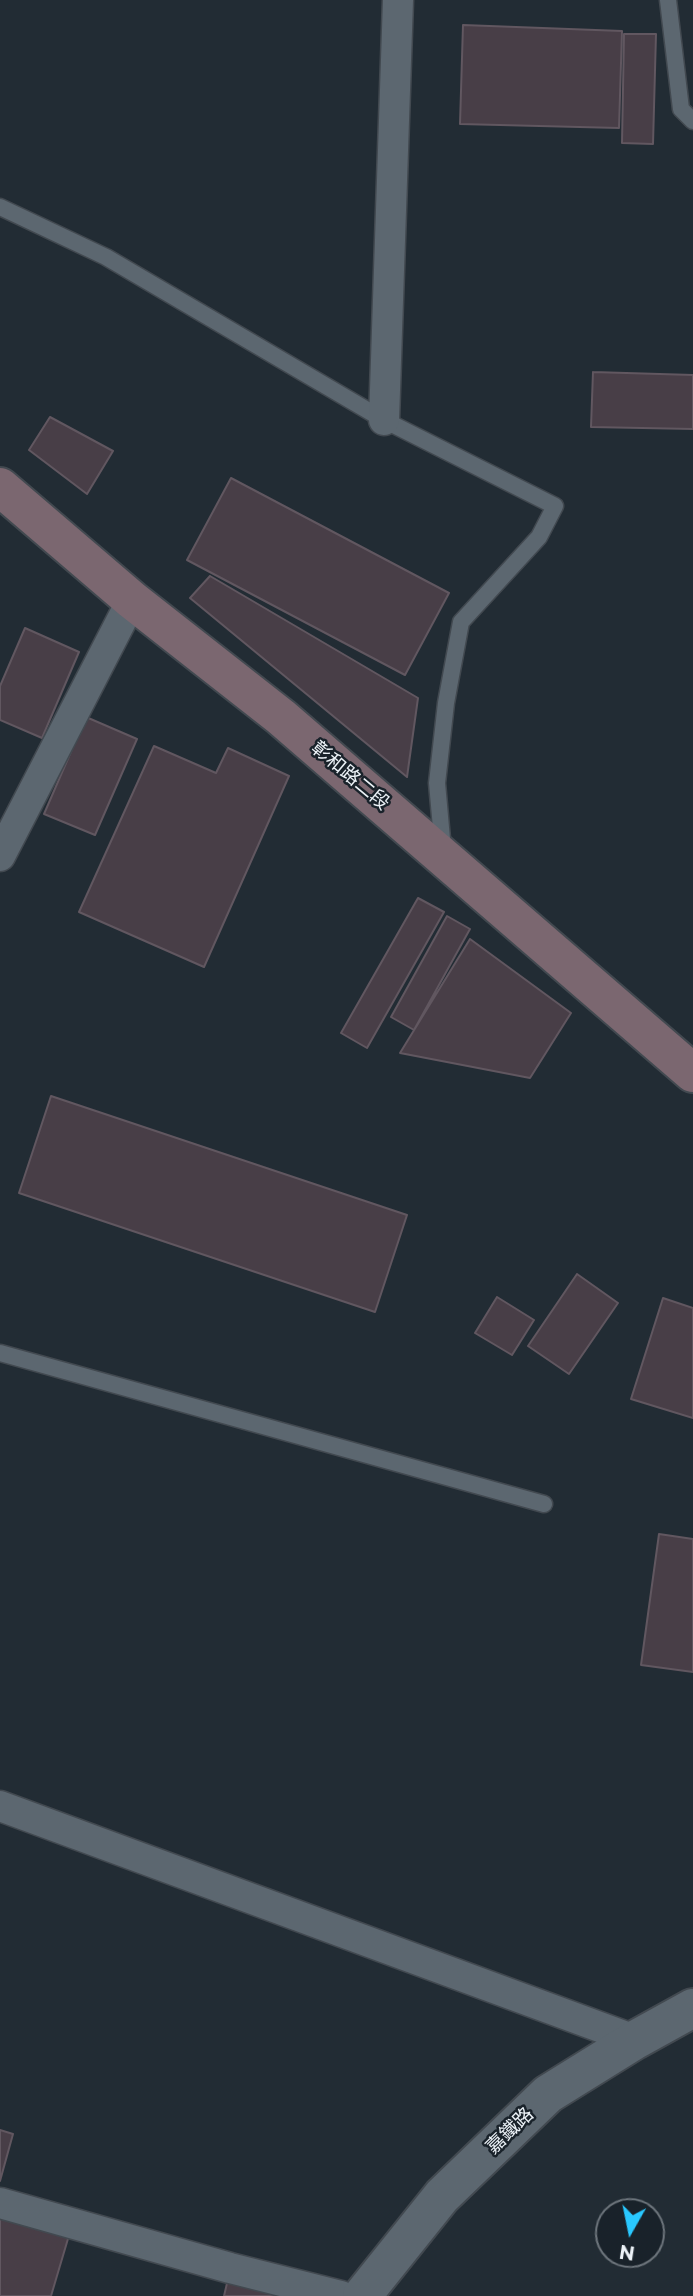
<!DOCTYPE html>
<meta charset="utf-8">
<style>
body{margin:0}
#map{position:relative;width:693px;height:2296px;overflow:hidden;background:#222c34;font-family:Montserrat,sans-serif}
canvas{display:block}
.north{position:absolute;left:595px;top:2198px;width:70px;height:70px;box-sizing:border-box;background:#19222a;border:2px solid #6d757c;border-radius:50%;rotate:189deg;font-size:19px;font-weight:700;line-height:28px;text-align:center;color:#ecf2f7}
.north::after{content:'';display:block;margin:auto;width:24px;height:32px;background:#29c8ff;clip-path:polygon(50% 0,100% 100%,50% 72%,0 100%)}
</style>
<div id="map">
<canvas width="693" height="2296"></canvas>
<div class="north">N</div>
</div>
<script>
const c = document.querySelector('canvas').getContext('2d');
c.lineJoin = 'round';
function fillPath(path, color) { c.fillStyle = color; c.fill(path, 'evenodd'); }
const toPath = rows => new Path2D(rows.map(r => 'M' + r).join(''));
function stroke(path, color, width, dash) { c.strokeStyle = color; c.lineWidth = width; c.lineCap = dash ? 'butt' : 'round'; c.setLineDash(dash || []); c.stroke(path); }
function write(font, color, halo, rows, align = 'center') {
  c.font = font + ' Montserrat,"Noto Sans TC",sans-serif'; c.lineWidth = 5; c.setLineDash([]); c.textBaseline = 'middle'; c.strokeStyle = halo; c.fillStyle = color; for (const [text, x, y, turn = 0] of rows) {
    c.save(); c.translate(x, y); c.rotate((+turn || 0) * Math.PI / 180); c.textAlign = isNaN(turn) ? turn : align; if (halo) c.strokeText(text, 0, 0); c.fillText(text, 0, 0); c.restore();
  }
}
const building = toPath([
 [463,25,622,31,619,128,460,124,463,25],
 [624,34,656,34,653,144,622,143,624,34],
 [593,372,693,375,693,429,591,427,593,372],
 [50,417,113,451,87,494,29,450,50,417],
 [231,478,449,593,405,675,187,560,231,478],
 [210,576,418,698,407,777,190,598,210,576],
 [25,628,79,652,42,738,0,720,0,686,25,628],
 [86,717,137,739,95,835,44,814,86,717],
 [154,746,216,773,228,748,289,776,204,967,79,912,154,746],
 [418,898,444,912,367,1048,341,1033,418,898],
 [447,916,470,929,414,1030,391,1017,447,916],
 [470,939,571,1013,530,1078,400,1053,470,939],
 [51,1096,407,1215,375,1312,19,1193,51,1096],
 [577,1274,618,1303,569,1374,528,1346,577,1274],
 [497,1297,534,1320,512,1355,475,1333,497,1297],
 [663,1298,693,1308,693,1418,631,1399,663,1298],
 [659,1534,693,1539,693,1672,641,1665,659,1534],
 [0,2130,13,2134,0,2181,0,2130],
 [0,2211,70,2232,51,2296,0,2296,0,2211],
 [228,2279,286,2296,224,2296,228,2279]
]);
fillPath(building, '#483e47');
stroke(building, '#615760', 2);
const service = toPath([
 [668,0,681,109,693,121],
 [0,207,106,257,384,420,555,506,539,537,461,622,446,703,437,783,443,850],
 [0,1353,544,1504]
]);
const minor = toPath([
 [384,420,398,0],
 [0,856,132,600],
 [0,1806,635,2040],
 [0,2203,230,2268,341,2296]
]);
const tertiary = toPath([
 [362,2296,442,2196,548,2094,635,2040,693,2008]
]);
const secondary = toPath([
 [0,487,132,600,281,717,693,1073]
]);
stroke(service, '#424950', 19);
stroke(minor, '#424950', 33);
stroke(tertiary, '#424950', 42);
stroke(secondary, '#424950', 42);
stroke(service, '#5c6770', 16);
stroke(minor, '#5c6770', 30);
stroke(tertiary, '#5c6770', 38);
stroke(secondary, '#7b6770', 38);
write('19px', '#ecf2f7', '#19222a', [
 ["彰和路二段",350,776,40],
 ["嘉鐵路",510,2131,-44]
]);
</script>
